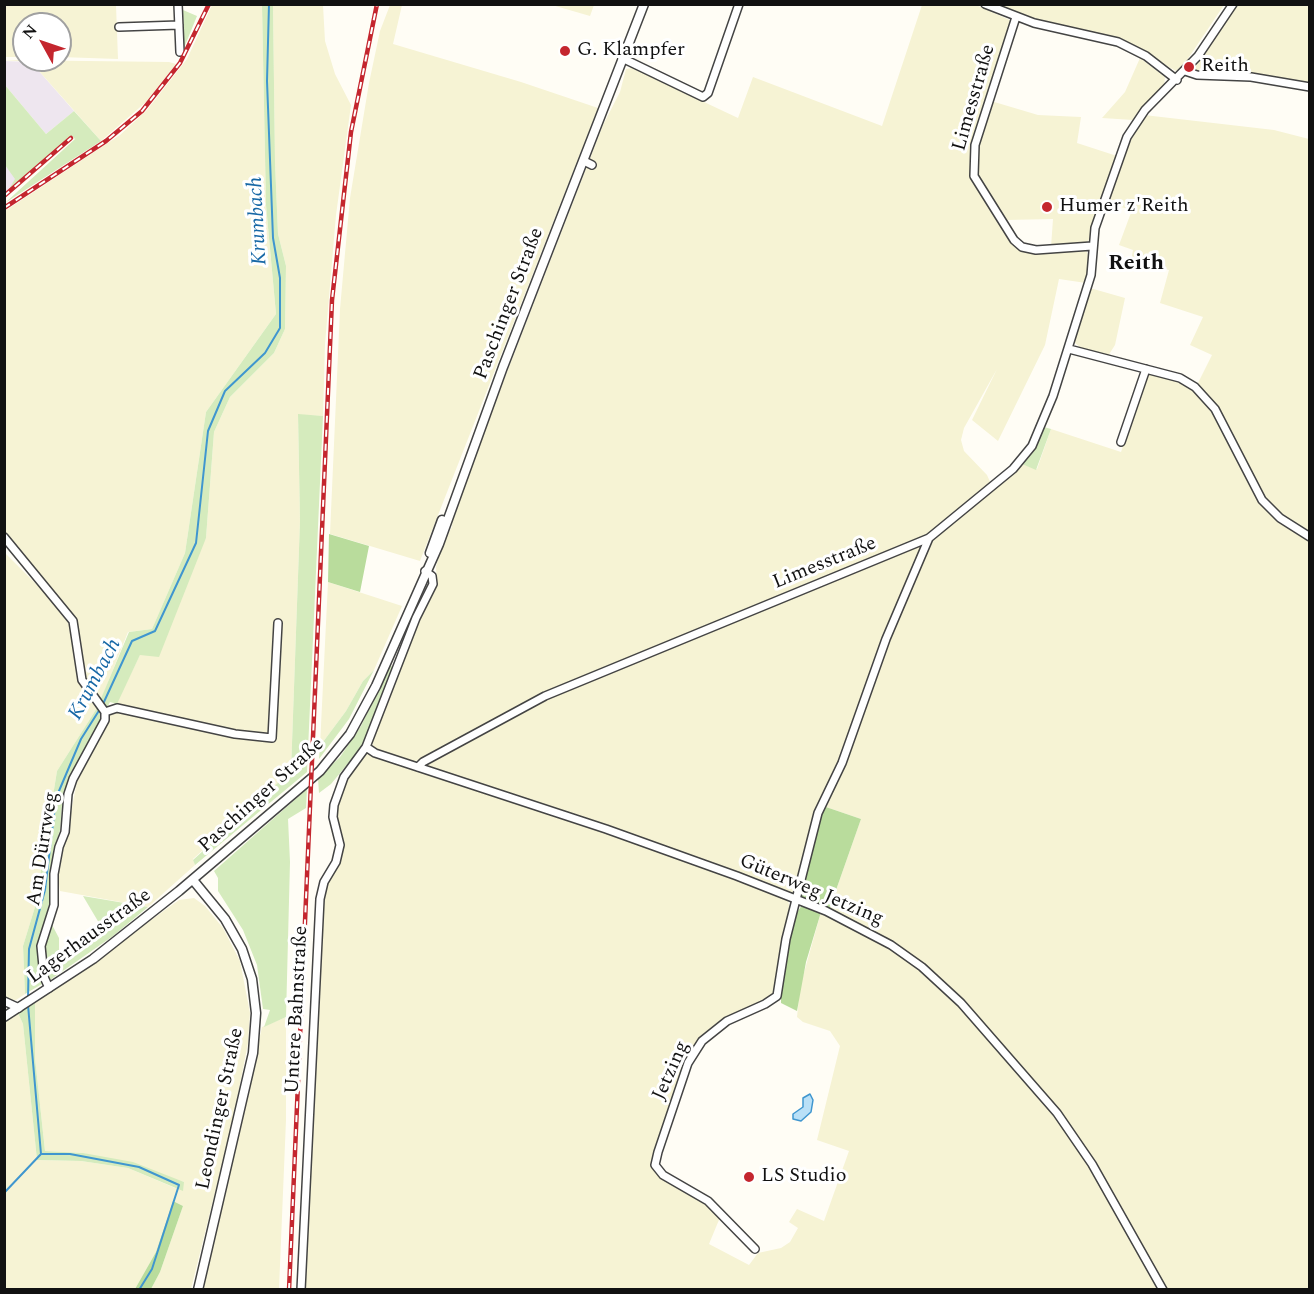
<!DOCTYPE html>
<meta charset="utf-8">
<style>
body{margin:0}
#map{position:relative;width:1314px;height:1294px;overflow:hidden;background:#fffdf5;font-family:Spectral,serif}
canvas{display:block}
.frame{position:absolute;inset:0;border:6px solid #111;pointer-events:none}
.north{position:absolute;left:12px;top:12px;width:60px;height:60px;box-sizing:border-box;background:#fff;border:2px solid #a0a0a0;border-radius:50%;rotate:310deg;font-size:16px;font-weight:700;line-height:24px;text-align:center;color:#111}
.north::after{content:'';display:block;margin:auto;width:21px;height:27px;background:#c4262e;clip-path:polygon(50% 0,100% 100%,50% 72%,0 100%)}
</style>
<div id="map">
<canvas width="1314" height="1294"></canvas>
<div class="frame"></div>
<div class="north">N</div>
</div>
<script>
const c = document.querySelector('canvas').getContext('2d');
c.lineJoin = 'round';
function fillPath(path, color) { c.fillStyle = color; c.fill(path, 'evenodd'); }
const toPath = rows => new Path2D(rows.map(r => 'M' + r).join(''));
function stroke(path, color, width, dash) { c.strokeStyle = color; c.lineWidth = width; c.lineCap = dash ? 'butt' : 'round'; c.setLineDash(dash || []); c.stroke(path); }
function write(font, color, halo, rows, align = 'center') {
  c.font = font + ' Spectral,serif'; c.lineWidth = 6; c.setLineDash([]); c.textBaseline = 'middle'; c.strokeStyle = halo; c.fillStyle = color; for (const [text, x, y, turn = 0] of rows) {
    c.save(); c.translate(x, y); c.rotate((+turn || 0) * Math.PI / 180); c.textAlign = isNaN(turn) ? turn : align; if (halo) c.strokeText(text, 0, 0); c.fillText(text, 0, 0); c.restore();
  }
}
fillPath(toPath([
 [4,61,31,62,74,111,46,134,5,85],
 [4,164,19,180,5,194,4,194]
]), '#eee6ef');
fillPath(toPath([
 [4,5,116,5,118,59,60,57,60,24,24,24,24,57,5,57],
 [212,5,262,5,266,205,276,314,206,412,185,553,152,629,128,632,101,700,92,692,84,677,78,633,62,604,5,533,5,211,120,135,147,110,187,59],
 [273,5,323,5,325,41,335,74,351,105,336,215,325,344,323,416,298,415,300,521,291,771,193,859,195,865,148,907,60,891,58,876,77,782,140,655,206,538,214,432,230,397,274,353,285,329,286,266,278,234,275,163],
 [390,5,402,5,393,44,521,82,598,108,420,561,330,534,340,309,350,198,369,83,380,31],
 [552,5,594,4,594,5,590,16],
 [922,5,976,5,1012,21,972,155,971,169,1015,246,1020,249,1086,250,1089,257,1086,283,1059,279,1045,345,998,441,972,420,997,369,964,428,961,440,964,451,987,475,991,484,934,532,918,541,574,681,421,760,409,762,373,749,372,738,418,619,437,584,436,567,442,544,452,527,453,511,603,125,620,92,626,69,632,68,738,118,753,77,882,126],
 [995,5,1224,5,1185,63,1176,71,1115,37,1043,21],
 [1235,5,1309,5,1309,85,1197,73,1193,70],
 [1140,58,1165,77,1164,87,1133,120,1102,118,1125,92],
 [4,60,169,62,176,64,146,102,101,141,31,62],
 [991,101,1038,115,1081,117,1077,143,1117,156,1091,237,1086,243,1051,247,1053,219,1006,220,982,188,978,182,975,154],
 [1144,115,1274,130,1309,139,1309,535,1287,521,1265,500,1212,401,1197,385,1212,355,1190,345,1203,317,1160,303,1169,270,1131,261,1133,250,1119,245,1132,210,1106,203,1132,136],
 [1090,288,1125,298,1115,345,1108,356,1082,349,1074,342],
 [1149,372,1187,384,1209,404,1261,503,1309,539,1309,1289,1166,1289,1074,1131,979,1019,893,944,829,910,861,819,823,806,888,639,932,539,1022,464,1037,469,1051,429,1121,452],
 [922,545,792,896,426,767,427,762,546,698],
 [4,552,56,604,68,622,75,645,77,676,83,691,97,708,57,771,35,907,23,946,25,994,16,1000,4,999],
 [328,582,402,606,374,670,363,681,346,711,320,746],
 [364,753,623,837,773,893,788,901,791,912,773,994,769,999,728,1018,710,1030,696,1045,652,1164,658,1174,704,1201,721,1215,709,1244,749,1265,758,1253,781,1248,790,1242,798,1228,789,1222,797,1209,824,1221,849,1151,817,1140,840,1046,830,1031,803,1022,797,1017,800,987,821,912,854,926,907,958,948,993,1051,1110,1085,1158,1160,1290,303,1290,324,887,339,861,335,815,341,786],
 [194,898,205,906,223,928,240,961,250,1013,248,1043,233,1120,191,1289,151,1289,160,1272,183,1206,173,1201,156,1252,135,1289,5,1289,4,1023,18,1013,23,1024,37,1160,81,1161,128,1168,175,1188,184,1182,83,1153,45,1151,35,1058,35,1003,179,900],
 [286,1017,286,1120,279,1289,203,1290,262,1027]
]), '#f6f3d4');
fillPath(toPath([
 [262,5,273,5,275,163,278,234,286,266,285,329,274,353,230,397,214,432,206,538,159,657,140,655,117,704,110,702,63,793,60,830,55,846,49,904,40,940,38,956,42,984,25,994,23,946,35,907,57,771,97,708,129,632,152,629,185,553,206,412,276,314,266,205],
 [183,10,197,16,184,48],
 [5,85,46,134,74,111,101,141,5,203,75,139,72,136,8,191,15,179,5,165],
 [298,414,323,416,307,772,195,865,193,860,291,771,300,521],
 [1044,427,1051,429,1036,470,1022,464],
 [390,665,394,668,370,730,360,749,331,784,319,793,318,778,340,757,361,726],
 [374,670,349,719,319,759,320,746,346,711,363,681],
 [307,789,306,808,288,819,290,862,286,1017,264,1027,270,1010,263,1009,257,965,243,930,218,891,218,878,214,871],
 [83,896,148,907,113,936,50,980,46,970,45,948,51,923,59,938,59,951,102,928],
 [35,1003,35,1058,45,1151,83,1153,133,1162,184,1182,183,1191,128,1168,81,1161,37,1160,23,1024,18,1013]
]), '#d5ebbd');
fillPath(toPath([
 [329,534,369,546,360,592,328,582],
 [823,806,861,819,829,910,801,898,799,893],
 [802,905,821,912,806,962,797,1011,781,1003,781,989,787,947,796,914],
 [173,1201,183,1206,160,1272,151,1289,135,1289,156,1252]
]), '#b9dc9c');
const water = toPath([
 [810,1094,813,1100,811,1112,801,1121,793,1119,793,1114,803,1107,803,1098,810,1094]
]);
fillPath(water, '#b9e0f7');
stroke(water, '#3f96cf', 1.5);
stroke(toPath([
 [103,704,132,641,155,631,196,543,208,431,225,391,265,353,280,328,280,278,273,238,267,81,269,4],
 [28,999,29,949,45,890,56,798,81,739,100,709],
 [28,1005,41,1154,70,1154,139,1167,179,1185,152,1269,139,1290],
 [4,1193,41,1154]
]), '#3f96cf', 2);
const minor = toPath([
 [178,4,180,52],
 [985,4,1034,23,1118,42,1146,56,1177,80],
 [1016,17,975,145,974,176,1014,240,1022,247,1036,250,1092,246],
 [119,27,179,25],
 [622,58,703,97,708,93,739,4],
 [1185,71,1197,75,1251,77,1310,87],
 [584,161,592,165],
 [1069,349,1180,378,1195,387,1215,409,1262,500,1280,518,1310,537],
 [1121,442,1146,369],
 [4,537,73,621,82,680,105,712,105,720,73,779,68,794,65,832,59,847,54,874,54,905,41,946,44,977,49,988],
 [105,712,117,708,235,734,272,738,278,623],
 [366,747,375,753,606,829,737,876,826,911,891,945,922,967,961,1003,1057,1113,1092,1164,1163,1290],
 [418,767,423,762,545,696,929,538,1013,469,1032,446,1053,396,1091,275,1095,228,1127,137,1145,110,1198,56,1233,4],
 [4,1001,19,1008],
 [755,1249,708,1201,663,1175,655,1165,658,1152,688,1063,702,1041,727,1021,765,1004,777,996,786,939,818,813,842,763,886,639,929,538],
 [301,1290,320,899,324,882,336,862,340,845,333,817,334,805,344,777,366,747,416,618,433,584,432,576,425,571]
]);
const tertiary = toPath([
 [430,553,442,520],
 [193,880,225,919,242,949,252,979,256,1013,253,1053,198,1290],
 [4,1017,93,959,179,891,320,771,350,734,376,686,439,544,503,367,644,4]
]);
stroke(minor, '#444', 10);
stroke(tertiary, '#444', 11);
stroke(minor, '#fff', 7);
stroke(tertiary, '#fff', 8);
const rail = toPath([
 [4,196,71,138],
 [4,208,106,141,142,111,180,63,209,4],
 [289,1290,332,300,351,132,377,4]
]);
stroke(rail, '#c4262e', 4.5);
stroke(rail, '#fff', 2, [7]);
for (const [x, y, r, color] of [
 [565,51,6,"#c4262e"],
 [1189,67,6,"#c4262e"],
 [1047,207,6,"#c4262e"],
 [749,1177,6,"#c4262e"]
]) { const dot = new Path2D(); dot.arc(x, y, r, 0, 2 * Math.PI); c.fillStyle = color; c.fill(dot); stroke(dot, '#fff', 2); }
write('20px', '#111', '#fff', [
 ["G. Klampfer",577,51],
 ["Reith",1201,67],
 ["Humer z'Reith",1059,207],
 ["LS Studio",761,1177]
], 'left');
write('20px', '#111', '#fff', [
 ["Limesstraße",975,98,-74],
 ["Paschinger Straße",510,304,-69],
 ["Limesstraße",825,564,-22],
 ["Paschinger Straße",262,796,-42],
 ["Am Dürrweg",44,849,-81],
 ["Güterweg Jetzing",811,891,23],
 ["Lagerhausstraße",90,937,-36],
 ["Untere Bahnstraße",298,1010,-87],
 ["Jetzing",672,1071,-66],
 ["Leondinger Straße",221,1109,-78]
]);
write('italic 21px', '#1768a6', '#fff', [
 ["Krumbach",259,221,-93],
 ["Krumbach",96,680,-62]
]);
write('bold 22px', '#111', '#fff', [
 ["Reith",1136,265]
]);
</script>
